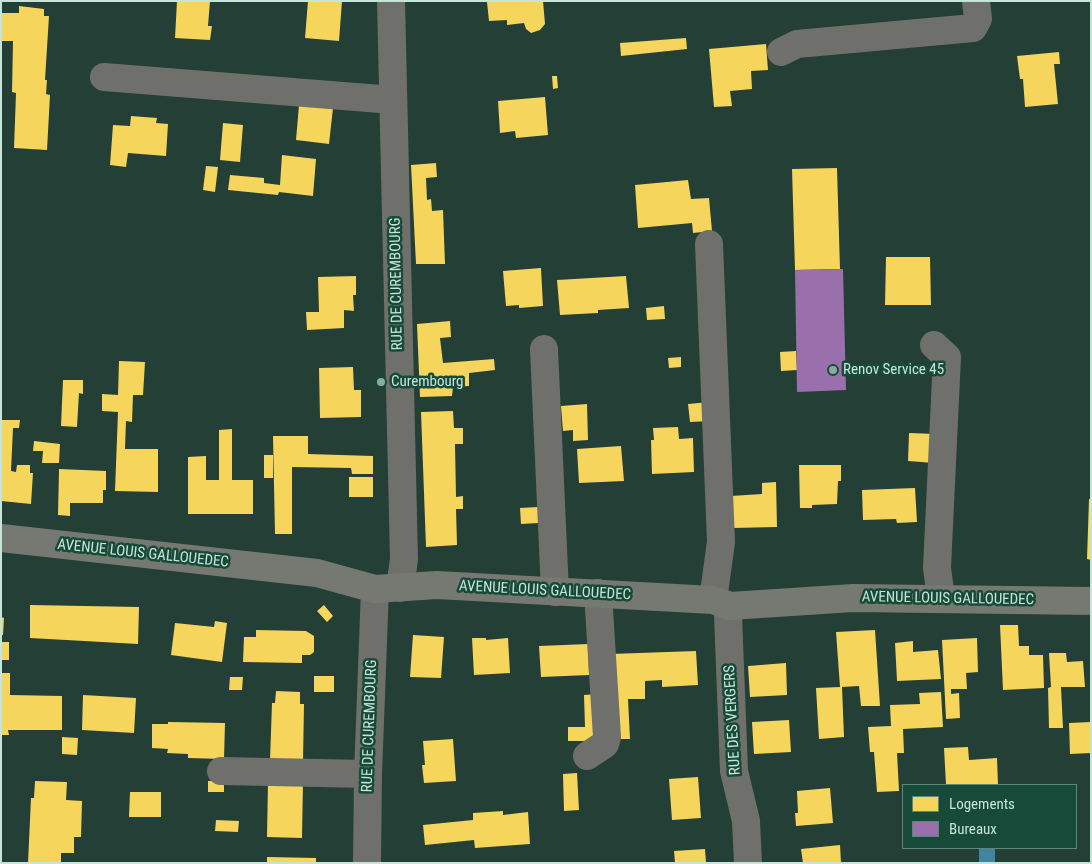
<!DOCTYPE html>
<style>
body{margin:0}
#map{position:relative;width:1092px;height:864px;overflow:hidden;background:#233f36;font-family:"Roboto Condensed",sans-serif}
canvas{display:block}
.frame{position:absolute;inset:0;border:2px solid #c5e5d8;pointer-events:none}
.legend{position:absolute;left:902px;top:784px;width:175px;height:65px;box-sizing:border-box;background:#184a3a;border:1px solid #5d8879;margin:0;padding:6px 9px;list-style:none;font-size:15px;color:#c5e5d8}
.legend li{display:flex;align-items:center;gap:10px;height:25px}
.legend b{width:25px;border:1px solid #5d8879}
</style>
<div id="map">
<canvas width="1092" height="864"></canvas>
<div class="frame"></div>
<ul class="legend">
<li><b style="height:14px;background:#f6d55c"></b>Logements</li>
<li><b style="height:14px;background:#9970ab"></b>Bureaux</li>
</ul>
</div>
<script>
const c = document.querySelector('canvas').getContext('2d');
c.lineJoin = 'round';
function fillPath(path, color) { c.fillStyle = color; c.fill(path, 'evenodd'); }
const toPath = rows => new Path2D(rows.map(r => 'M' + r).join(''));
function stroke(path, color, width, dash) { c.strokeStyle = color; c.lineWidth = width; c.lineCap = dash ? 'butt' : 'round'; c.setLineDash(dash || []); c.stroke(path); }
function write(font, color, halo, rows, align = 'center') {
  c.font = font + ' "Roboto Condensed",sans-serif'; c.lineWidth = 5; c.setLineDash([]); c.textBaseline = 'middle'; c.strokeStyle = halo; c.fillStyle = color; for (const [text, x, y, turn = 0] of rows) {
    c.save(); c.translate(x, y); c.rotate((+turn || 0) * Math.PI / 180); c.textAlign = isNaN(turn) ? turn : align; if (halo) c.strokeText(text, 0, 0); c.fillText(text, 0, 0); c.restore();
  }
}
fillPath(toPath([
 [979,848,995,848,995,863,979,863]
]), '#4185a0');
fillPath(toPath([
 [177,1,210,1,208,26,212,26,210,40,175,38],
 [308,1,342,1,339,41,305,38],
 [494,1,543,1,545,24,540,30,531,33,526,29,524,23,507,25,507,20,489,21,487,2],
 [19,6,44,9,44,16,49,16,45,80,47,80,46,94,50,95,47,150,14,148,16,93,12,92,13,41,1,41,1,29,2,13,19,13],
 [686,38,687,49,621,56,620,43],
 [766,44,768,70,751,71,752,89,730,91,732,106,714,107,709,49],
 [1059,52,1060,64,1054,64,1058,104,1025,107,1023,79,1020,79,1017,56],
 [552,76,557,76,558,88,553,89],
 [545,97,548,135,516,138,515,131,500,133,498,101],
 [299,105,333,108,329,144,296,140],
 [131,116,157,118,156,123,168,124,166,156,128,153,126,167,110,165,113,125,130,126],
 [223,123,243,125,240,162,220,160],
 [282,155,316,159,313,196,279,192,278,195,228,190,230,175,264,178,264,183,280,185],
 [436,163,437,177,426,178,427,200,431,199,432,211,443,210,445,264,416,264,411,165],
 [206,166,218,167,215,192,203,190],
 [837,168,840,269,795,270,792,169],
 [688,180,691,199,709,198,712,231,693,233,692,223,638,228,635,185],
 [886,257,930,257,931,305,885,305],
 [541,268,543,306,519,308,519,305,506,306,503,271],
 [356,276,356,295,353,295,354,311,344,310,344,328,307,330,306,312,319,312,318,277],
 [626,276,629,308,598,310,598,313,560,315,557,280],
 [664,306,665,319,647,320,646,308],
 [450,321,451,337,440,338,443,363,494,359,495,370,469,373,469,386,453,387,452,396,420,397,417,324],
 [796,351,797,370,781,371,780,352],
 [681,357,681,367,669,368,668,358],
 [119,361,145,362,143,395,133,395,132,422,126,421,125,449,158,449,158,492,115,491,118,412,102,411,102,394,118,395],
 [353,367,354,390,361,390,361,417,320,418,319,368],
 [63,380,83,380,83,394,79,393,77,427,61,426],
 [709,402,710,421,690,422,688,404],
 [587,404,588,440,573,441,573,430,563,431,561,406],
 [453,411,454,428,463,428,463,444,455,444,456,497,463,496,463,509,456,509,457,545,426,547,421,412],
 [1,420,20,420,19,428,13,428,11,471,16,472,17,465,30,465,30,473,33,473,31,504,1,501],
 [678,427,679,439,693,438,694,472,652,474,651,440,654,440,653,428],
 [232,429,232,480,253,480,253,514,188,514,188,457,206,456,206,480,219,480,219,430],
 [909,433,936,434,934,463,908,461],
 [273,436,308,436,308,454,373,456,373,474,352,474,351,468,292,467,292,534,275,534],
 [34,441,60,444,59,463,42,463,43,451,33,451],
 [621,446,624,481,579,483,577,449],
 [264,455,273,455,273,478,264,478],
 [799,465,841,465,841,481,838,481,837,504,812,505,812,508,800,508],
 [59,469,106,471,106,490,103,490,103,503,70,503,70,516,58,515],
 [349,477,373,477,373,497,349,497],
 [776,482,777,527,732,528,731,496,762,494,762,483],
 [915,488,917,522,897,523,896,519,863,520,862,490],
 [1089,499,1091,499,1091,560,1087,559],
 [538,507,539,523,521,524,520,508],
 [30,605,139,607,138,644,30,638],
 [324,605,333,616,327,622,317,611],
 [1,617,4,618,3,635,1,635],
 [215,621,227,623,222,662,171,655,175,623,214,627],
 [1000,625,1018,625,1019,646,1029,646,1029,655,1043,655,1044,688,1003,690],
 [256,630,306,631,314,636,314,652,310,655,302,655,302,663,243,662,244,637,256,637],
 [875,630,880,706,861,706,859,686,842,687,844,737,819,739,816,688,840,687,836,632],
 [413,635,444,637,441,678,410,677],
 [472,638,486,638,486,640,508,638,510,673,474,675],
 [977,638,978,672,966,673,967,689,951,689,951,694,959,693,960,718,946,719,942,640],
 [913,641,913,652,938,650,941,679,897,681,895,643],
 [1,642,9,642,9,660,1,660],
 [588,644,589,675,541,677,539,646],
 [696,651,698,685,662,687,662,680,645,681,645,699,628,699,630,739,614,739,610,654],
 [1049,653,1066,653,1067,662,1083,661,1085,687,1061,687,1063,728,1049,728,1048,688,1051,687],
 [786,663,787,695,750,697,748,666],
 [1,673,10,673,10,695,62,696,62,730,8,730,9,735,1,735],
 [314,676,334,676,334,692,314,692],
 [230,677,243,677,242,690,229,690],
 [276,691,300,692,300,704,304,704,303,762,270,761,272,703,275,703],
 [941,692,943,727,903,729,904,753,897,753,899,791,877,792,874,752,870,752,868,727,891,726,890,705,920,704,919,693],
 [597,694,599,741,568,741,568,727,585,727,584,695],
 [83,695,136,698,134,733,82,730],
 [789,720,791,752,754,754,752,722],
 [168,722,225,723,224,759,188,758,188,754,167,753,168,749,152,748,152,724,168,724],
 [1091,722,1091,753,1070,754,1069,723],
 [62,737,78,738,77,755,62,754],
 [453,739,456,781,424,783,422,765,425,765,423,741],
 [968,747,969,760,997,758,998,785,946,785,944,748],
 [577,773,579,810,564,811,563,774],
 [698,777,701,818,672,820,669,779],
 [35,781,67,782,66,800,82,801,81,837,74,837,74,853,61,853,61,863,28,863,31,798,34,798],
 [208,781,224,781,224,792,208,792],
 [268,782,303,782,302,838,267,837],
 [830,788,833,823,796,826,795,813,798,813,797,791],
 [130,792,161,792,161,817,129,817],
 [503,811,503,815,528,812,530,844,475,848,474,840,425,845,423,825,473,820,473,813],
 [216,820,239,821,238,832,215,831],
 [840,845,841,863,803,863,801,849],
 [705,849,706,863,675,863,674,851],
 [267,857,316,858,316,863,267,863]
]), '#f6d55c');
fillPath(toPath([
 [843,269,846,390,797,392,795,270]
]), '#9970ab');
stroke(toPath([
 [391,1,404,559,400,588],
 [781,52,797,44,973,28,978,19,976,1],
 [104,77,393,100],
 [709,244,721,542,713,600],
 [934,345,947,357,937,568,941,598],
 [544,349,555,592],
 [730,606,728,615,734,771,746,821,748,863],
 [587,756,605,744,607,737,598,593],
 [221,771,368,774],
 [367,863,368,774,375,589]
]), '#6f706b', 28);
stroke(toPath([
 [1,538,317,573,375,589,437,585,713,600,730,606,853,598,1091,601]
]), '#767972', 28);
for (const [x, y, r, color] of [
 [833,370,5,"#8cab9f"],
 [381,382,5,"#8cab9f"]
]) { const dot = new Path2D(); dot.arc(x, y, r, 0, 2 * Math.PI); c.fillStyle = color; c.fill(dot); stroke(dot, '#184a3a', 2); }
write('15px', '#c5e5d8', '#184a3a', [
 ["RUE DE CUREMBOURG",397,284,-91],
 ["AVENUE LOUIS GALLOUEDEC",143,554,6],
 ["AVENUE LOUIS GALLOUEDEC",545,591,3],
 ["AVENUE LOUIS GALLOUEDEC",948,599,1],
 ["RUE DES VERGERS",733,720,-93],
 ["RUE DE CUREMBOURG",370,726,-88]
]);
write('15px', '#c5e5d8', '#184a3a', [
 ["Renov Service 45",843,370],
 ["Curembourg",391,382]
], 'left');
</script>
